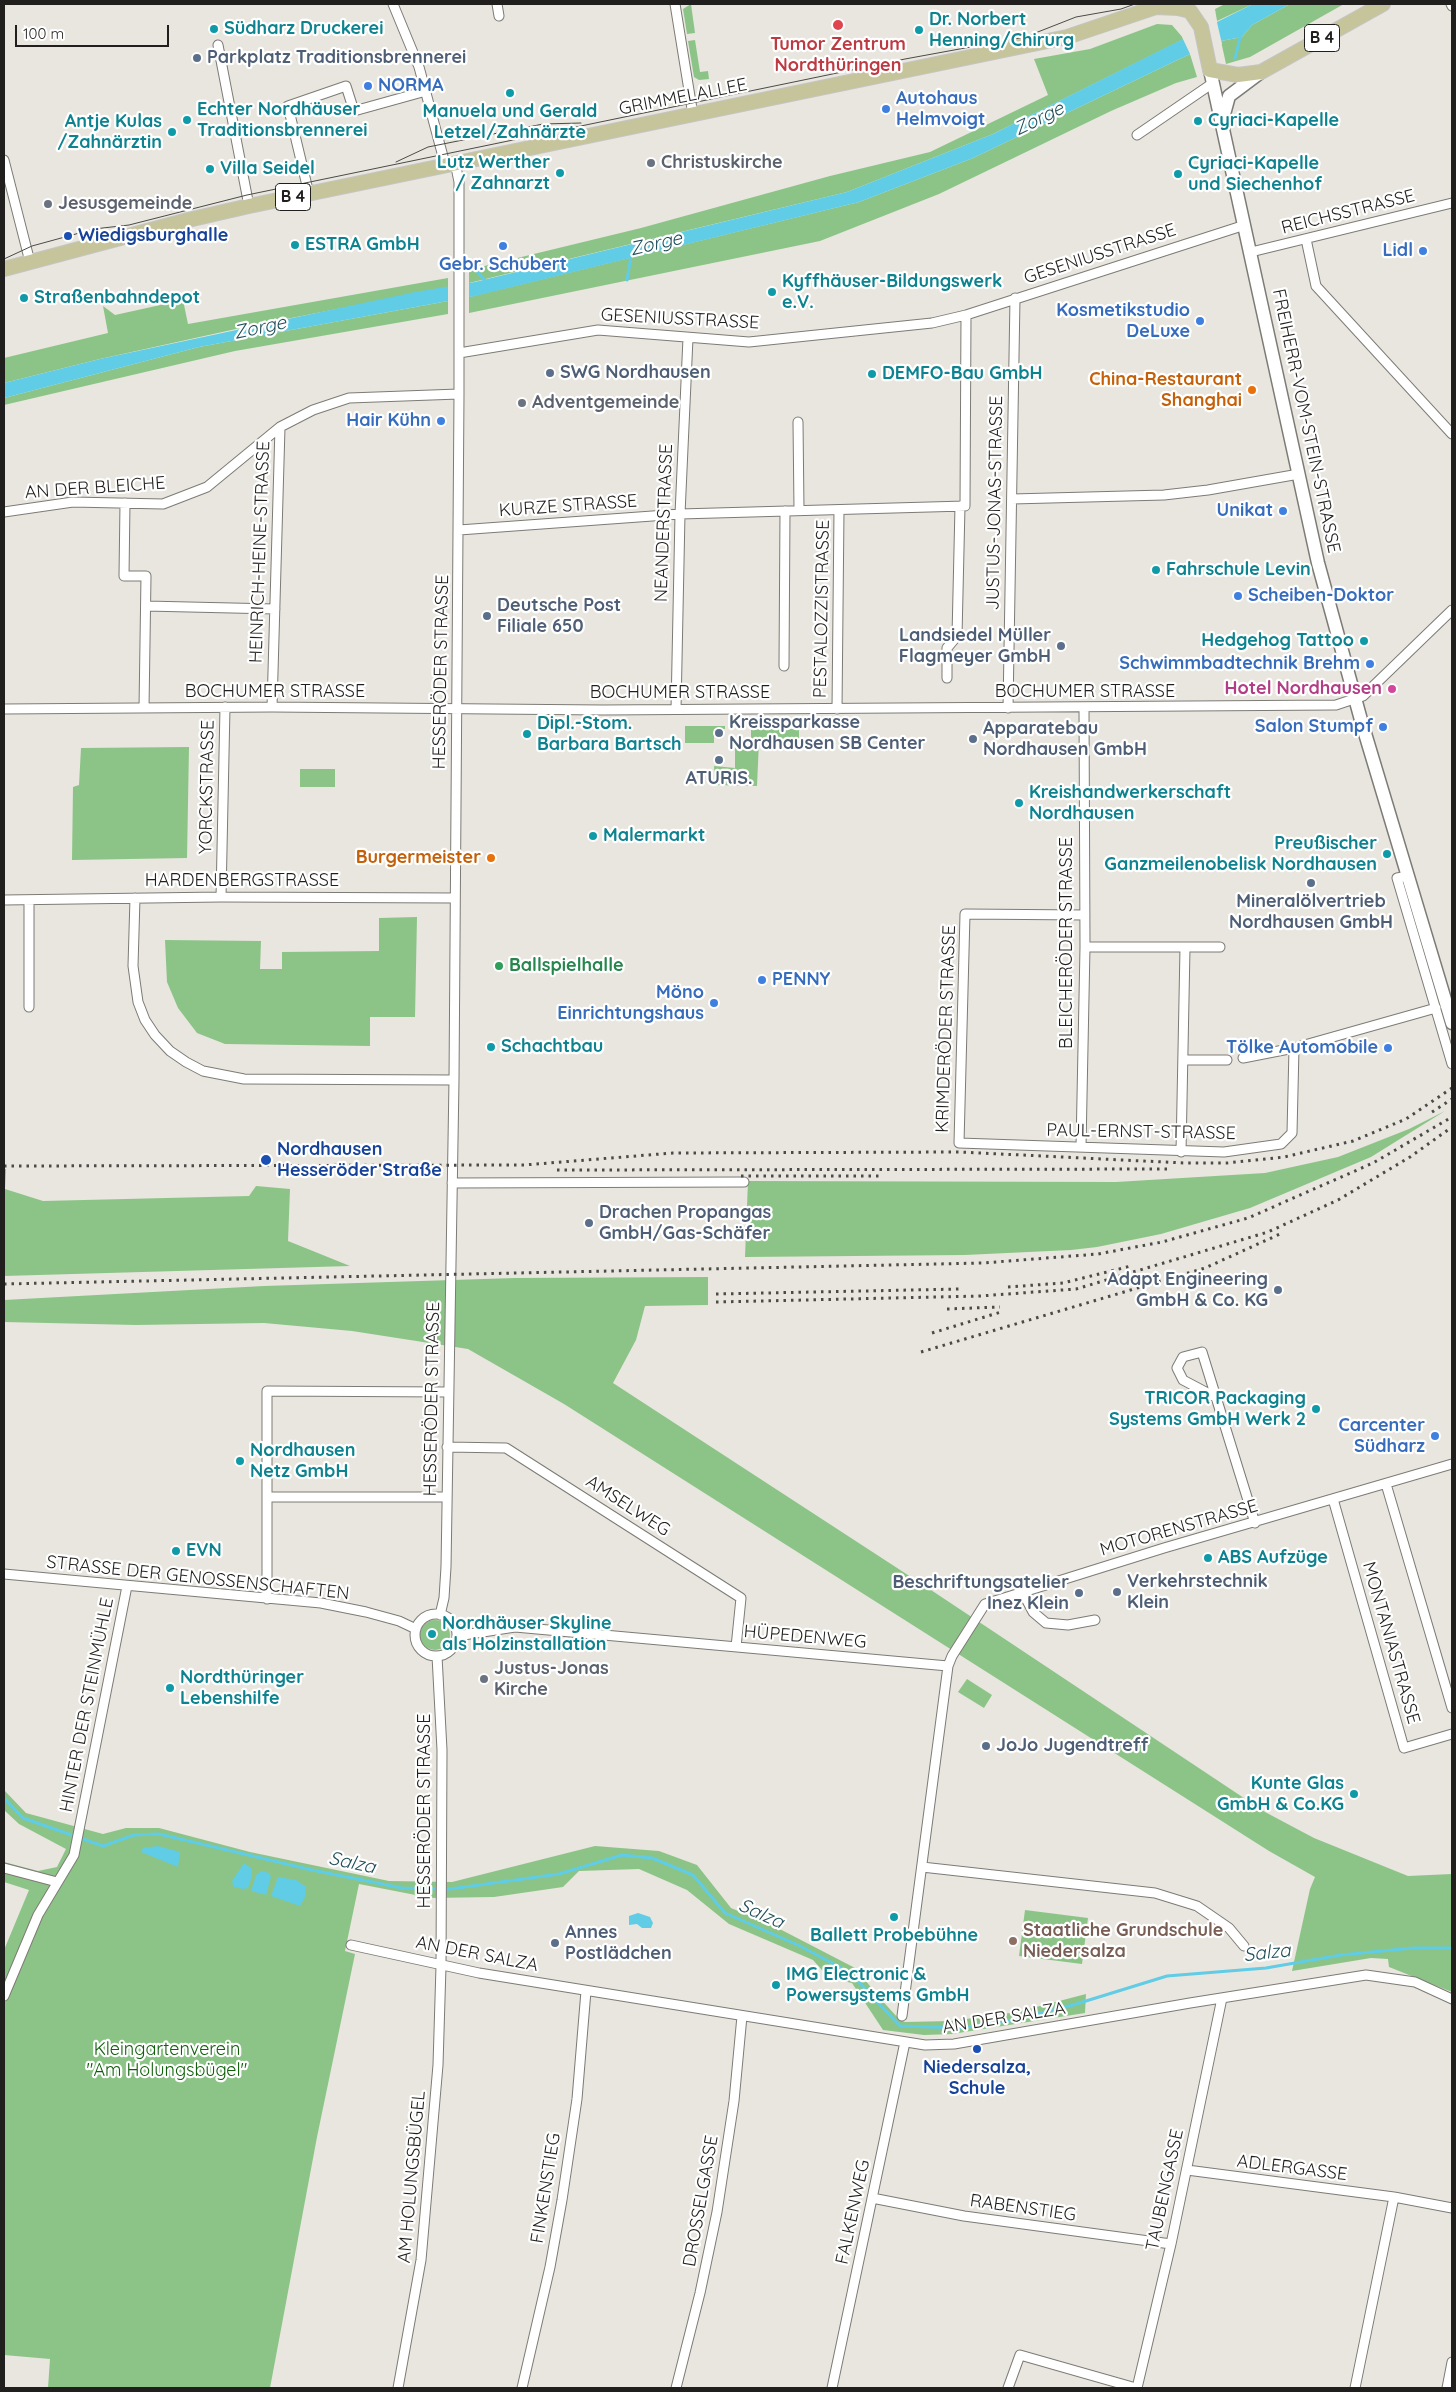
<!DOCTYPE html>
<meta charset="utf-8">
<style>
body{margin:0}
#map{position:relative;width:1456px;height:2392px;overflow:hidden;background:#e8e6df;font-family:Quicksand,sans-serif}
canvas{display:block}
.frame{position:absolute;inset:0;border:5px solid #201f1d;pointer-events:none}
.scale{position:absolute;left:15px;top:25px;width:154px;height:22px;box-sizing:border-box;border:2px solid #201f1d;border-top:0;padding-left:6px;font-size:15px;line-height:18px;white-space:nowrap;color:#201f1d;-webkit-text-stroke:4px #fff;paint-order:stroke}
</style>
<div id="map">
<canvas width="1456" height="2392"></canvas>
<div class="frame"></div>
<div class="scale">100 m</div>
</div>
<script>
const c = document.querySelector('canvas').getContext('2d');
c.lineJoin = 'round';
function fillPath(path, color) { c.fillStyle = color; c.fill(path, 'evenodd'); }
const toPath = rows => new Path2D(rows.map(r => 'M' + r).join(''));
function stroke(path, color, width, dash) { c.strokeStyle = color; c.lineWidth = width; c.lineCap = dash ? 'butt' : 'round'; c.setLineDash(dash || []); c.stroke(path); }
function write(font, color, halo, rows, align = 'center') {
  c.font = font + ' Quicksand,sans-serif'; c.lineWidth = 4.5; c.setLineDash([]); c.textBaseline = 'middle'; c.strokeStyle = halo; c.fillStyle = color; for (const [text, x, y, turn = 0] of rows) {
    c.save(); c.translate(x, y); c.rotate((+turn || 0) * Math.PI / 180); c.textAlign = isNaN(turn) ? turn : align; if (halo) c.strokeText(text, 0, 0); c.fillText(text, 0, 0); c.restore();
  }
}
fillPath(toPath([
 [691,4,695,33,687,34,683,9],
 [1225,4,1253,4,1217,21,1215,9],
 [1290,4,1344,4,1250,57,1226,64,1221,41,1242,37,1252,25],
 [1157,24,1172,25,1184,39,993,134,847,192,469,283,469,271,472,269,641,228,830,176,930,152,1048,95,1034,59,1090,49],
 [695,40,700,72,708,71,709,79,699,80,694,77,688,41],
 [1190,54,1197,77,1176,83,1111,111,939,194,820,241,469,313,469,297,859,202,973,158],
 [448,278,448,287,236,329,100,359,4,383,4,358,108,333,103,306,115,315,183,300,188,324],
 [448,301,448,314,235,351,4,405,4,398,199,347],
 [685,726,725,726,725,729,714,729,714,743,685,743],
 [751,729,799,729,799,742,759,741,757,786,715,785,714,766,735,768,735,748,751,747],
 [189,747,187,858,72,860,73,787,79,785,81,748],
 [300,769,335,769,335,787,300,787],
 [417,917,415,1017,370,1017,370,1046,225,1044,197,1033,178,1008,167,982,165,940,261,941,260,969,282,969,282,952,379,951,379,918],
 [1445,1111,1371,1157,1250,1208,1161,1234,1097,1247,1071,1250,965,1255,745,1257,748,1181,1116,1182,1265,1173,1338,1157,1409,1129],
 [4,1169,6,1169,5,1189,43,1201,249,1196,256,1186,290,1189,288,1241,350,1266,4,1276],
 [708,1277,708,1305,645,1306,636,1340,613,1383,934,1592,1265,1812,1314,1838,1408,1876,1452,1874,1452,1992,1389,1967,1388,1959,1371,1958,1292,1971,1310,1889,1315,1877,1269,1851,564,1404,468,1349,352,1331,264,1323,136,1325,4,1322,4,1300,264,1286,515,1278],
 '420 1635a15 15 0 1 1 30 0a15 15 0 1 1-30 0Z',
 [967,1679,992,1695,984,1708,958,1692],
 [4,1790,26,1813,103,1834,126,1828,159,1828,250,1852,389,1881,452,1882,595,1846,659,1851,697,1865,731,1908,772,1925,857,1969,876,1994,899,2019,905,2022,951,2021,1017,2012,1086,1994,1085,2013,952,2034,924,2035,883,2030,852,1983,829,1978,813,1960,729,1924,687,1890,639,1869,579,1871,563,1887,494,1897,431,1898,359,1884,345,1951,355,1954,317,2137,270,2388,48,2388,50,2359,4,2355,4,1950,29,1890,4,1882,4,1862,38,1871,57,1867,66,1849,19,1824,4,1810],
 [1025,1910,1088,1918,1082,1964,1019,1956]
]), '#8cc487');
fillPath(toPath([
 [1253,4,1290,4,1252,25,1242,37,1221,41,1190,54,973,158,859,202,475,296,199,347,4,398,4,383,100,359,415,292,475,282,847,192,993,134],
 [158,1846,180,1852,178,1867,141,1852,143,1848],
 [244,1863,252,1869,252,1876,248,1888,243,1889,234,1887,232,1881],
 [261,1871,269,1873,271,1877,266,1895,251,1891,256,1875],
 [278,1877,296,1880,306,1887,305,1897,300,1906,271,1896],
 [638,1913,650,1917,653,1923,651,1928,642,1928,637,1924,629,1925,629,1916]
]), '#60cce5');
fillPath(toPath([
 [1216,18,1222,44,1191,56,1182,37],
 [469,281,469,300,448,304,448,284]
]), '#e8e6df');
stroke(toPath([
 [1235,58,1241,34],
 [472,269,477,271,486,282],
 [627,280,631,256],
 [4,1798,23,1818,103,1846,134,1835,159,1834,312,1870,402,1888,450,1889,559,1874,622,1855,652,1858,693,1875,725,1913,800,1946,849,1972,900,2026,960,2028,1009,2021,1073,2005,1167,1976,1266,1968,1341,1955,1413,1948,1452,1948]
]), '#60cce5', 3);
const minor = toPath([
 [393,4,419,67,445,164],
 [497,4,499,16],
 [675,4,693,115],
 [1451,4,1452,6],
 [218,45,249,206],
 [1137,135,1213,83],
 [4,160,30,262],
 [309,194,288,106,346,86,354,111,426,91],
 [1306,239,1316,286,1452,434],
 [1251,252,1452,203],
 [459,353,598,330,749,342,932,323,966,315,1245,225],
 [798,422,799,510],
 [1012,499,1164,495,1208,490,1299,474],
 [125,503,124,576,146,576,144,708],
 [4,512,73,502,163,504,207,487,280,427,313,410,349,398,459,394],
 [459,530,680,514,965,506,966,315],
 [146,606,275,609],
 [784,666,785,511],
 [947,678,947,648,957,636,960,506],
 [272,707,280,427],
 [1008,708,1015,298],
 [4,709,272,707,603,710,1336,705,1363,696,1452,610],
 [676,709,680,514,688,338],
 [837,709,839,510],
 [1408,876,1397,878,1452,1064],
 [221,897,225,707],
 [135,898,133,966,138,1002,145,1020,155,1035,170,1051,186,1062,203,1071,244,1079,454,1080],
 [4,900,221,897,455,898],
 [1085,915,965,914,959,1143,1224,1152,1281,1144,1292,1133,1294,1048],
 [1085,947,1220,947],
 [29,1007,29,900],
 [1243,1058,1294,1048,1436,1008],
 [1184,1060,1227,1060],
 [1081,1147,1085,947,1084,708],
 [1181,1152,1185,948],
 [452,1183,744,1182],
 [1217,1398,1183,1380,1177,1368,1183,1357,1202,1352,1255,1523],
 [447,1447,506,1448,741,1598,736,1647],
 [1386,1484,1452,1708],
 [267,1497,446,1497],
 [1333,1499,1404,1748,1452,1734],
 [4,1574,321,1603,366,1612,399,1621,416,1629],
 [1022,1591,1033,1612,1046,1623,1068,1625,1095,1620],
 [267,1599,267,1391,448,1392],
 '415 1635a21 21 0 1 1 42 0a21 21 0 1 1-42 0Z',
 [440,1615,444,1598,446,1567,454,1080,459,394,459,182,455,162],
 [457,1636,515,1627,948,1666],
 [922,1867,1155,1893,1197,1906,1229,1928,1244,1946],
 [4,1868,57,1882],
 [351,1945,479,1973,925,2045,954,2044,1190,2003,1366,1975,1415,1982,1452,1999],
 [4,1996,38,1915,74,1855,127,1586],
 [902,2016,948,1666,952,1656,985,1604,1164,1548,1452,1464],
 [1187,2170,1394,2197,1452,2208],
 [872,2198,964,2216,1171,2244],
 [398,2388,421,2260,438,2065,441,1966,442,1750,437,1656],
 [522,2388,550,2267,562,2200,577,2099,586,1991],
 [676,2388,700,2293,717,2212,734,2101,742,2016],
 [832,2388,905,2042],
 [1008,2388,1020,2355,1136,2388],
 [1137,2388,1171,2244,1222,1998],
 [1355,2388,1394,2197],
 [1447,2388,1452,2362]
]);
const secondary = toPath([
 [1210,70,1318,563,1361,720,1452,1023],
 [1223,118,1229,96,1261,72]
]);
const primary = toPath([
 [4,269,188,220,249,206,1067,37,1156,7,1178,8,1190,11,1201,27,1210,70,1238,75,1261,72,1383,4]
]);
stroke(minor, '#7d7b75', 11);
stroke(secondary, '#7d7b75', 15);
stroke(primary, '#c5c5c4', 16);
stroke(minor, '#fff', 9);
stroke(secondary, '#fff', 12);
stroke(primary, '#c6c49b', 14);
stroke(toPath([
 [396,162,428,147,543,124,581,123],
 [4,259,32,246,94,229,129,225,247,195,905,59,1025,37,1076,17,1121,9,1135,4]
]), '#4b4a46', 1);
stroke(toPath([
 [1432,1112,1452,1099],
 [4,1166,524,1165,673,1153,960,1152,1184,1163,1227,1163,1284,1157,1353,1141,1406,1119,1452,1088],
 [557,1170,1172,1169],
 [741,1176,883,1176],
 [4,1284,983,1263,1098,1254,1162,1242,1248,1218,1373,1163,1452,1117],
 [1008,1287,1063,1283,1131,1266],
 [716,1294,961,1289],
 [716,1302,980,1296,1076,1289,1268,1232,1338,1200,1410,1157,1452,1127],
 [947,1309,1000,1307],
 [932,1333,1001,1312],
 [921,1352,1205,1268,1280,1234]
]), '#4b4a46', 3, [2.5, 5]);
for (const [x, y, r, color] of [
 [838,25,6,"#e0444e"],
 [214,29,5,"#0f9aa8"],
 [919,30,5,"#0f9aa8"],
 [197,58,5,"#5c6f8a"],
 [368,86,5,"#3f7fe0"],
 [510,93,5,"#0f9aa8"],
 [886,109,5,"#3f7fe0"],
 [187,120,5,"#0f9aa8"],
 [1198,121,5,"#0f9aa8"],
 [172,132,5,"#0f9aa8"],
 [651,163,5,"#6b7280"],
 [210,169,5,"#0f9aa8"],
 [560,173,5,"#0f9aa8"],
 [1178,174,5,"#0f9aa8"],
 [48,204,5,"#6b7280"],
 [68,236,5,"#1a4fb4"],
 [295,245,5,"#0f9aa8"],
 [503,246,5,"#3f7fe0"],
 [1423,251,5,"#3f7fe0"],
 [772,292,5,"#0f9aa8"],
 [24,298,5,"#0f9aa8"],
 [1200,321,5,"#3f7fe0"],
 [550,373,5,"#5c6f8a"],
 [872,374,5,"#0f9aa8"],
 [1252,390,5,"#e8710a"],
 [522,403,5,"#6b7280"],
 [441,421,5,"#3f7fe0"],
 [1283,511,5,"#3f7fe0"],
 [1156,570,5,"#0f9aa8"],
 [1238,596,5,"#3f7fe0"],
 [487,616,5,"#5c6f8a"],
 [1364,641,5,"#0f9aa8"],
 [1061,646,5,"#5c6f8a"],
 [1370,664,5,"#3f7fe0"],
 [1392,689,5,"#d1479c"],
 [1383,727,5,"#3f7fe0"],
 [719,733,5,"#5c6f8a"],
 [527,734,5,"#0f9aa8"],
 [973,739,5,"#5c6f8a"],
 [719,760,5,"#5c6f8a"],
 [1019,803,5,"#0f9aa8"],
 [593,836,5,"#0f9aa8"],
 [1387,854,5,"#0f9aa8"],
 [491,858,5,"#e8710a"],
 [1311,883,5,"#5c6f8a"],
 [499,966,5,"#2e9e5b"],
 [762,980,5,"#3f7fe0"],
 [714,1003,5,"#3f7fe0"],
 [491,1047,5,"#0f9aa8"],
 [1388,1048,5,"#3f7fe0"],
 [266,1160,6,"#1a4fb4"],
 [589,1223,5,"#5c6f8a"],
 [1278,1290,5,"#5c6f8a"],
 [1316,1409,5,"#0f9aa8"],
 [1435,1436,5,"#3f7fe0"],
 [240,1461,5,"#0f9aa8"],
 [176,1551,5,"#0f9aa8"],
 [1208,1558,5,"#0f9aa8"],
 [1117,1592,5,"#5c6f8a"],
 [1079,1593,5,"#5c6f8a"],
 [432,1634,5,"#0f9aa8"],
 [484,1679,5,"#6b7280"],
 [170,1688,5,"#0f9aa8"],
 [986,1746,5,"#5c6f8a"],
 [1354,1794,5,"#0f9aa8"],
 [894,1917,5,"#0f9aa8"],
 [1013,1941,5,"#8d6e63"],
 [555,1943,5,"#5c6f8a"],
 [776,1985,5,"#0f9aa8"],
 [977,2049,5,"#1a4fb4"]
]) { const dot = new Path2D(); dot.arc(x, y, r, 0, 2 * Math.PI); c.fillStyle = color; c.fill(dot); stroke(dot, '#fff', 2); }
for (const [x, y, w] of [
 [1322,38,35],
 [293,197,35]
]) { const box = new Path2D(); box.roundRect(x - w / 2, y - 13.5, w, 27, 4); c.fillStyle = '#fff'; c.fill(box); stroke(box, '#201f1d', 1); }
write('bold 16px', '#201f1d', null, [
 ["B 4",1322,38],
 ["B 4",293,197]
]);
write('bold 18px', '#0d838f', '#fff', [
 ["Dr. Norbert",929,20],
 ["Henning/Chirurg",929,41],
 ["Südharz Druckerei",224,29],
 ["Echter Nordhäuser",197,110],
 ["Traditionsbrennerei",197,131],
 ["Manuela und Gerald",510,112,"center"],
 ["Letzel/Zahnärzte",510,133,"center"],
 ["Cyriaci-Kapelle",1208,121],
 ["Antje Kulas",162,122,"right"],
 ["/Zahnärztin",162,143,"right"],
 ["Lutz Werther",550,163,"right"],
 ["/ Zahnarzt",550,184,"right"],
 ["Cyriaci-Kapelle",1188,164],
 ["und Siechenhof",1188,185],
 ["Villa Seidel",220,169],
 ["ESTRA GmbH",305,245],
 ["Kyffhäuser-Bildungswerk",782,282],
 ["e.V.",782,303],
 ["Straßenbahndepot",34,298],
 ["DEMFO-Bau GmbH",882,374],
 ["Fahrschule Levin",1166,570],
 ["Hedgehog Tattoo",1354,641,"right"],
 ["Dipl.-Stom.",537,724],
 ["Barbara Bartsch",537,745],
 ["Kreishandwerkerschaft",1029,793],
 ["Nordhausen",1029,814],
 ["Malermarkt",603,836],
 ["Preußischer",1377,844,"right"],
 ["Ganzmeilenobelisk Nordhausen",1377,865,"right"],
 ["Schachtbau",501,1047],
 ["TRICOR Packaging",1306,1399,"right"],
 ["Systems GmbH Werk 2",1306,1420,"right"],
 ["Nordhausen",250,1451],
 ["Netz GmbH",250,1472],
 ["EVN",186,1551],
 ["ABS Aufzüge",1218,1558],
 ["Nordhäuser Skyline",442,1624],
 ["als Holzinstallation",442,1645],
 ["Nordthüringer",180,1678],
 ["Lebenshilfe",180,1699],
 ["Kunte Glas",1344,1784,"right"],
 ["GmbH & Co.KG",1344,1805,"right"],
 ["Ballett Probebühne",894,1936,"center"],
 ["IMG Electronic &",786,1975],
 ["Powersystems GmbH",786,1996]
], 'left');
write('bold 18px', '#be3a42', '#fff', [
 ["Tumor Zentrum",838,45],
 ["Nordthüringen",838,66]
]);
write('bold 18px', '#4e5e75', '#fff', [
 ["Parkplatz Traditionsbrennerei",207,58],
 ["SWG Nordhausen",560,373],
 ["Deutsche Post",497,606],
 ["Filiale 650",497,627],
 ["Landsiedel Müller",1051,636,"right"],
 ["Flagmeyer GmbH",1051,657,"right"],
 ["Kreissparkasse",729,723],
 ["Nordhausen SB Center",729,744],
 ["Apparatebau",983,729],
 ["Nordhausen GmbH",983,750],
 ["ATURIS.",719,779,"center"],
 ["Mineralölvertrieb",1311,902,"center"],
 ["Nordhausen GmbH",1311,923,"center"],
 ["Drachen Propangas",599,1213],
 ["GmbH/Gas-Schäfer",599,1234],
 ["Adapt Engineering",1268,1280,"right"],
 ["GmbH & Co. KG",1268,1301,"right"],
 ["Verkehrstechnik",1127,1582],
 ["Klein",1127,1603],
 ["Beschriftungsatelier",1069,1583,"right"],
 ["Inez Klein",1069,1604,"right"],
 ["JoJo Jugendtreff",996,1746],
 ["Annes",565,1933],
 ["Postlädchen",565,1954]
], 'left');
write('bold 18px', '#366cbe', '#fff', [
 ["NORMA",378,86,"left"],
 ["Autohaus",896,99,"left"],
 ["Helmvoigt",896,120,"left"],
 ["Lidl",1413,251],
 ["Gebr. Schubert",503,265,"center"],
 ["Kosmetikstudio",1190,311],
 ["DeLuxe",1190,332],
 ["Hair Kühn",431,421],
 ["Unikat",1273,511],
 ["Scheiben-Doktor",1248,596,"left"],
 ["Schwimmbadtechnik Brehm",1360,664],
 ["Salon Stumpf",1373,727],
 ["PENNY",772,980,"left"],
 ["Möno",704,993],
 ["Einrichtungshaus",704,1014],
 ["Tölke Automobile",1378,1048],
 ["Carcenter",1425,1426],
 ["Südharz",1425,1447]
], 'right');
write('18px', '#201f1d', '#fff', [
 ["GRIMMELALLEE",683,97,-11],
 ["REICHSSTRASSE",1348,212,-14],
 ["GESENIUSSTRASSE",1100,254,-18],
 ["GESENIUSSTRASSE",680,319,3],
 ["FREIHERR-VOM-STEIN-STRASSE",1306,421,78],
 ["AN DER BLEICHE",95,488,-4],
 ["JUSTUS-JONAS-STRASSE",995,503,-89],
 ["KURZE STRASSE",568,506,-4],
 ["NEANDERSTRASSE",664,523,-88],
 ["HEINRICH-HEINE-STRASSE",260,552,-88],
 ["PESTALOZZISTRASSE",822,609,-89],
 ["HESSERÖDER STRASSE",441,672,-89],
 ["BOCHUMER STRASSE",275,692],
 ["BOCHUMER STRASSE",1085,692],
 ["BOCHUMER STRASSE",680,693],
 ["YORCKSTRASSE",207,787,-89],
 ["HARDENBERGSTRASSE",242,881],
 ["BLEICHERÖDER STRASSE",1067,943,-90],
 ["KRIMDERÖDER STRASSE",946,1029,-88],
 ["PAUL-ERNST-STRASSE",1141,1132,1],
 ["HESSERÖDER STRASSE",432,1399,-89],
 ["AMSELWEG",628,1506,33],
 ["MOTORENSTRASSE",1179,1528,-16],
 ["STRASSE DER GENOSSENSCHAFTEN",198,1578,6],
 ["HÜPEDENWEG",805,1637,5],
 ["MONTANIASTRASSE",1391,1643,74],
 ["HINTER DER STEINMÜHLE",87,1705,-79],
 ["HESSERÖDER STRASSE",425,1811,-90],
 ["AN DER SALZA",477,1954,11],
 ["AN DER SALZA",1004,2018,-9],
 ["ADLERGASSE",1292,2168,7],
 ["AM HOLUNGSBÜGEL",412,2177,-85],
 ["FINKENSTIEG",546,2188,-81],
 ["TAUBENGASSE",1165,2190,-78],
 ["DROSSELGASSE",701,2201,-80],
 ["RABENSTIEG",1023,2208,8],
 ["FALKENWEG",853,2212,-78]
]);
write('bold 18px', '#5b616d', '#fff', [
 ["Christuskirche",661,163],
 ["Jesusgemeinde",58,204],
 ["Adventgemeinde",532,403],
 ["Justus-Jonas",494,1669],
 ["Kirche",494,1690]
], 'left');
write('bold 18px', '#164399', '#fff', [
 ["Wiedigsburghalle",78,236],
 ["Nordhausen",277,1150],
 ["Hesseröder Straße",277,1171],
 ["Niedersalza,",977,2068,"center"],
 ["Schule",977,2089,"center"]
], 'left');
write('bold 18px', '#c56008', '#fff', [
 ["China-Restaurant",1242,380],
 ["Shanghai",1242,401],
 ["Burgermeister",481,858]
], 'right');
write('bold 18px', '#b23c85', '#fff', [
 ["Hotel Nordhausen",1382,689]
], 'right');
write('bold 18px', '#27864d', '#fff', [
 ["Ballspielhalle",509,966]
], 'left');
write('bold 18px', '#785e54', '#fff', [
 ["Staatliche Grundschule",1023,1931],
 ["Niedersalza",1023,1952]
], 'left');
write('18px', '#0e5e0a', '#fff', [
 ["Kleingartenverein",167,2050],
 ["\"Am Holungsbügel\"",167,2071]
]);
write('italic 19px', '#1f4e59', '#fff', [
 ["Zorge",1039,119,-26],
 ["Zorge",656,244,-13],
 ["Zorge",260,328,-12],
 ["Salza",352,1863,12],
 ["Salza",761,1914,24],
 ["Salza",1267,1953,-6]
]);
</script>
